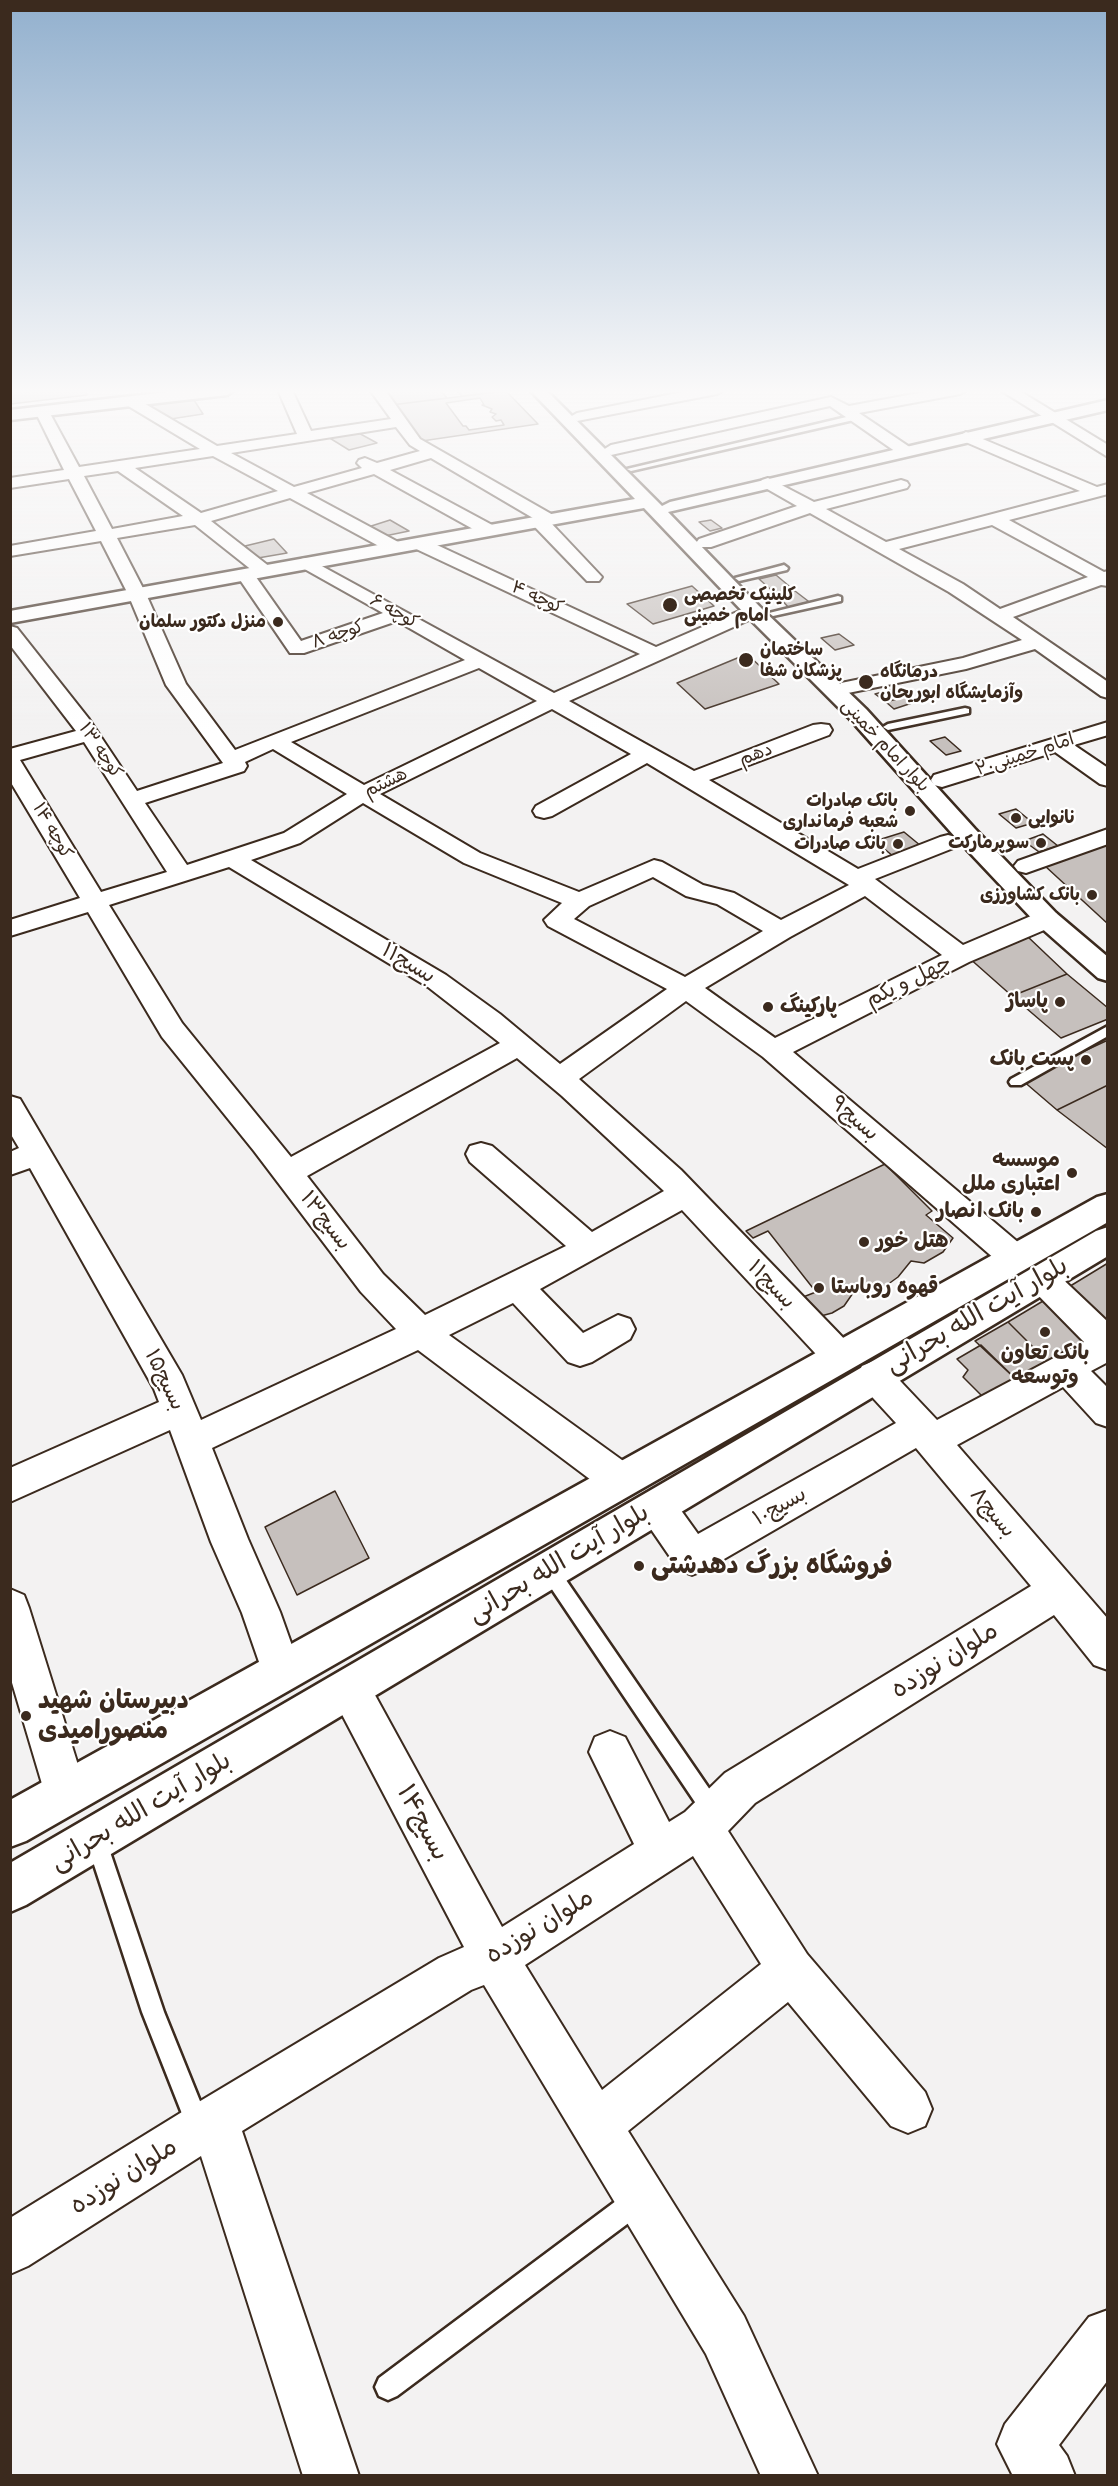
<!DOCTYPE html>
<meta charset="utf-8">
<style>
body{margin:0}
#map{position:relative;width:1118px;height:2486px;overflow:hidden;background:#f3f2f2;font-family:Sriracha,sans-serif}
canvas{display:block}
.frame{position:absolute;inset:0;border:12px solid #3b2a1e;pointer-events:none}
</style>
<div id="map">
<canvas width="1118" height="2486"></canvas>
<div class="frame"></div>
</div>
<script>
const c = document.querySelector('canvas').getContext('2d');
c.lineJoin = 'round';
function fillPath(path, color) { c.fillStyle = color; c.fill(path, 'evenodd'); }
const toPath = rows => new Path2D(rows.map(r => 'M' + r).join(''));
function stroke(path, color, width, dash) { c.strokeStyle = color; c.lineWidth = width; c.lineCap = dash ? 'butt' : 'round'; c.setLineDash(dash || []); c.stroke(path); }
function write(font, color, halo, rows, align = 'center') {
  c.font = font + ' Sriracha,"Playpen Sans Arabic",sans-serif'; c.lineWidth = 4.5; c.setLineDash([]); c.textBaseline = 'middle'; c.strokeStyle = halo; c.fillStyle = color; for (const [text, x, y, turn = 0] of rows) {
    c.save(); c.translate(x, y); c.rotate((+turn || 0) * Math.PI / 180); c.textAlign = isNaN(turn) ? turn : align; if (halo) c.strokeText(text, 0, 0); c.fillText(text, 0, 0); c.restore();
  }
}
const building = toPath([
 [10,390,86,390,87,395,10,404,10,390],
 [380,390,440,390,447,398,391,405,380,390],
 [456,390,511,390,462,396,456,390],
 [506,391,538,424,415,442,391,405,506,391],
 [480,398,484,405,482,405,492,409,490,412,496,414,492,417,496,421,501,420,504,425,469,430,466,426,463,426,446,403,480,398],
 [194,400,203,414,164,420,143,405,194,400],
 [355,431,377,443,349,450,328,437,355,431],
 [390,520,409,531,380,537,365,528,390,520],
 [711,520,722,528,710,531,699,522,711,520],
 [274,539,287,553,258,558,245,546,274,539],
 [776,575,795,591,777,595,759,579,776,575],
 [692,586,714,606,653,624,627,604,692,586],
 [795,591,812,604,790,609,777,595,795,591],
 [839,634,854,645,835,650,821,638,839,634],
 [747,654,779,684,705,709,677,683,747,654],
 [894,689,904,697,886,702,875,694,894,689],
 [904,697,912,703,894,709,886,702,904,697],
 [945,737,961,751,946,755,930,741,945,737],
 [1016,809,1033,823,1016,828,999,814,1016,809],
 [904,832,921,846,894,857,875,841,904,832],
 [1043,834,1058,846,1039,852,1024,841,1043,834],
 [1108,844,1108,924,1045,866,1108,844],
 [1027,936,1067,974,1012,996,968,957,1027,936],
 [1067,974,1108,1008,1108,1019,1061,1038,1012,996,1067,974],
 [1108,1040,1108,1085,1057,1110,1022,1080,1108,1040],
 [1108,1085,1108,1149,1057,1110,1108,1085],
 [885,1164,932,1211,926,1215,953,1238,943,1252,924,1263,911,1261,898,1277,887,1285,853,1293,844,1306,832,1313,821,1316,798,1299,816,1292,768,1231,753,1238,746,1231,885,1164],
 [1108,1263,1108,1330,1067,1288,1108,1263],
 [1048,1298,1092,1341,1051,1365,1008,1322,1048,1298],
 [1008,1322,1051,1365,1022,1385,975,1341,1008,1322],
 [981,1345,1022,1385,991,1405,963,1377,968,1370,957,1359,981,1345],
 [335,1491,369,1558,297,1595,265,1527,335,1491]
]);
fillPath(building, '#c6c0bd');
stroke(building, '#3b2a1e', 1.5);
const lane = toPath([
 [855,415,858,419,631,471,627,469,855,415],
 [784,565,788,568,787,570,739,581,735,578,784,565],
 [838,596,841,597,841,601,773,616,769,613,838,596],
 [965,708,969,709,969,713,888,730,883,727,888,724,965,708],
 [1108,1026,1108,1036,1021,1085,1011,1085,1009,1082,1011,1079,1108,1026],
 [549,1561,555,1564,719,1803,722,1810,719,1817,712,1820,705,1817,543,1576,540,1570,543,1564,549,1561],
 [96,1830,103,1833,106,1840,164,2012,210,2126,206,2134,198,2138,190,2134,142,2012,86,1840,89,1833,96,1830],
 [637,2189,646,2192,649,2201,646,2210,397,2396,388,2400,379,2396,375,2387,379,2378,628,2192,637,2189]
]);
const street = toPath([
 [278,390,292,390,311,431,391,419,370,390,385,390,420,439,553,515,556,519,551,523,602,577,599,581,587,581,533,525,530,521,533,518,431,458,390,470,494,526,497,530,494,534,482,534,374,474,307,493,400,543,403,547,400,551,388,551,290,498,211,521,270,567,273,571,270,575,264,576,258,575,195,525,117,538,146,594,186,684,235,750,465,660,397,621,304,653,290,653,236,574,239,570,251,570,301,641,383,613,301,567,298,563,301,559,307,558,554,693,640,654,412,547,409,543,412,539,424,539,656,647,753,605,760,607,762,611,760,615,569,701,694,771,813,725,821,724,829,725,832,730,829,735,709,780,858,869,940,837,948,835,956,837,960,842,956,847,875,879,963,945,1038,913,1047,911,1056,913,1060,919,1056,925,969,962,793,1052,1026,1249,1031,1258,1026,1267,1015,1271,1004,1267,763,1057,686,1001,579,1079,681,1170,852,1347,857,1357,852,1367,840,1371,828,1367,682,1210,540,1289,583,1333,618,1315,630,1319,635,1329,630,1339,592,1362,580,1366,568,1362,513,1303,449,1335,633,1468,638,1480,633,1492,620,1496,607,1492,418,1350,212,1448,248,1539,280,1612,301,1671,295,1685,281,1691,267,1685,242,1613,211,1542,170,1430,10,1502,10,1468,159,1402,154,1389,30,1168,10,1175,10,1152,19,1148,10,1133,10,1096,20,1099,182,1375,201,1420,396,1329,361,1292,254,1151,162,1037,88,912,10,936,10,920,80,898,10,781,10,749,76,731,10,645,10,626,17,628,89,719,137,791,223,763,166,685,128,594,101,541,10,556,10,546,96,531,69,479,10,488,10,478,64,470,35,411,42,407,47,408,79,467,200,449,125,404,123,401,125,398,135,398,217,446,297,434,278,390],
 [396,427,410,445,420,451,377,463,365,458,359,460,357,463,362,468,294,487,231,453,396,427],
 [213,456,278,491,201,513,135,468,213,456],
 [118,471,183,516,112,529,84,476,118,471],
 [479,668,537,701,364,785,291,742,479,668],
 [552,709,631,754,536,806,533,811,536,816,544,818,552,816,647,763,849,885,781,920,734,893,703,885,662,862,654,860,579,892,480,853,380,794,552,709],
 [84,742,121,800,167,872,101,892,20,760,84,742],
 [273,749,347,794,284,833,187,865,145,803,244,771,247,766,245,762,273,749],
 [363,803,464,863,562,903,544,920,548,926,667,989,560,1064,500,1014,446,975,251,860,300,843,363,803],
 [229,867,428,987,500,1043,291,1157,182,1023,109,905,229,867],
 [653,877,686,896,717,904,763,931,685,977,574,919,589,906,653,877],
 [865,896,942,955,775,1038,705,988,790,937,865,896],
 [517,1058,562,1096,664,1191,592,1232,492,1146,481,1143,470,1146,466,1154,470,1162,566,1246,425,1315,383,1274,307,1176,517,1058],
 [693,390,724,390,717,394,577,421,570,417,577,413,693,390],
 [935,390,967,390,960,394,859,413,911,448,913,451,911,454,905,456,899,454,830,406,611,455,603,450,611,445,831,397,849,406,935,390],
 [1000,390,1018,390,1108,445,1108,457,1000,390],
 [966,432,1097,487,1108,484,1108,494,1009,520,1104,572,1108,571,1108,586,1101,585,1013,617,1108,682,1108,698,1101,696,1035,649,966,669,848,693,841,691,838,687,841,683,963,658,1022,640,949,592,810,513,711,547,699,547,696,543,699,539,797,506,762,486,760,483,762,480,768,478,814,502,901,480,907,482,909,485,907,488,826,509,886,542,1080,491,961,440,958,437,966,432],
 [992,525,1088,577,1000,609,963,584,899,549,992,525],
 [1108,722,1108,735,1074,745,1108,768,1108,786,1100,784,1055,752,942,787,934,785,931,780,934,775,1108,722],
 [1108,829,1108,844,1026,873,1018,871,1014,866,1018,861,1108,829],
 [1041,1265,1052,1269,1108,1322,1108,1362,1091,1371,1108,1388,1108,1427,1096,1423,1063,1387,957,1445,1108,1619,1108,1670,1094,1665,1054,1615,755,1803,728,1831,807,1954,925,2092,932,2109,925,2126,908,2133,891,2126,788,2002,628,2131,744,2316,818,2476,761,2476,706,2354,484,1985,471,1990,242,2131,359,2476,303,2476,201,2156,28,2266,10,2274,10,2218,182,2112,439,1958,464,1947,336,1703,330,1689,336,1675,350,1669,364,1675,502,1927,634,1844,589,1752,595,1737,610,1731,625,1737,669,1822,685,1812,725,1773,1031,1586,916,1448,705,1570,692,1575,679,1570,644,1519,639,1507,644,1495,657,1490,670,1495,698,1534,896,1423,862,1386,857,1376,862,1366,874,1361,886,1366,937,1420,1084,1342,1030,1287,1025,1278,1030,1269,1041,1265],
 [693,1856,761,1964,602,2090,525,1965,693,1856],
 [10,1589,24,1595,29,1608,87,1794,81,1809,66,1815,51,1809,45,1794,10,1676,10,1589],
 [1108,2310,1108,2380,1059,2445,1067,2456,1075,2476,1013,2476,997,2444,1005,2424,1089,2317,1108,2310]
]);
const secondary = toPath([
 [185,390,234,390,227,395,10,420,10,410,185,390],
 [530,390,546,390,662,506,670,502,1108,400,1108,410,668,512,760,607,866,709,975,829,1056,913,1108,957,1108,981,1098,978,1038,925,957,839,850,719,746,615,644,508,10,623,10,611,635,499,530,390],
 [1108,1194,1108,1222,26,1841,10,1847,10,1800,1097,1197,1108,1194],
 [1108,1227,1108,1256,26,1905,10,1912,10,1863,1096,1231,1108,1227]
]);
stroke(lane, '#3b2a1e', 5);
stroke(street, '#3b2a1e', 4);
stroke(secondary, '#3b2a1e', 5);
fillPath(lane, '#fff');
fillPath(street, '#fff');
fillPath(secondary, '#fff');
const sky = c.createLinearGradient(0, 0, 0, 738);
sky.addColorStop(0, '#92b0ce');
sky.addColorStop(0.53, '#faf9f9');
sky.addColorStop(1, '#faf9f900');
c.fillStyle = sky;
c.fillRect(0, 0, 1118, 738);
for (const [x, y, r, color] of [
 [670,605,8,"#3b2a1e"],
 [278,622,6,"#3b2a1e"],
 [746,660,8,"#3b2a1e"],
 [866,682,8,"#3b2a1e"],
 [910,811,6,"#3b2a1e"],
 [1016,818,6,"#3b2a1e"],
 [1041,843,6,"#3b2a1e"],
 [898,844,6,"#3b2a1e"],
 [1092,895,6,"#3b2a1e"],
 [1060,1002,6,"#3b2a1e"],
 [768,1007,6,"#3b2a1e"],
 [1086,1060,6,"#3b2a1e"],
 [1072,1173,6,"#3b2a1e"],
 [1036,1212,6,"#3b2a1e"],
 [864,1242,6,"#3b2a1e"],
 [819,1288,6,"#3b2a1e"],
 [1045,1332,6,"#3b2a1e"],
 [639,1566,6,"#3b2a1e"],
 [26,1716,6,"#3b2a1e"]
]) { const dot = new Path2D(); dot.arc(x, y, r, 0, 2 * Math.PI); c.fillStyle = color; c.fill(dot); stroke(dot, '#fff', 2); }
write('bold 18px', '#3b2a1e', '#fff', [
 ["کلینیک تخصصی",684,595,"left"],
 ["امام خمینی",684,616,"left"],
 ["منزل دکتور سلمان",266,622],
 ["ساختمان",760,650,"left"],
 ["پزشکان شفا",760,671,"left"],
 ["درمانگاه",880,672,"left"],
 ["وآزمایشگاه ابوریحان",880,693,"left"],
 ["بانک صادرات",898,801],
 ["شعبه فرمانداری",898,822],
 ["نانوایی",1028,818,"left"],
 ["سوپرمارکت",1029,843],
 ["بانک صادرات",886,844],
 ["بانک کشاورزی",1080,895]
], 'right');
write('18px', '#3b2a1e', '#fff', [
 ["کوچه ۴",537,598,25],
 ["کوچه ۶",394,612,29],
 ["کوچه ۸",338,635,-19],
 ["بلوار امام خمینی",885,746,47],
 ["کوچه ۱۳",100,751,56],
 ["دهم",756,755,-21],
 ["امام خمینی۲۰",1025,755,-18],
 ["هشتم",386,783,-26],
 ["کوچه ۱۴",52,831,60]
]);
write('21px', '#3b2a1e', '#fff', [
 ["بسیج۱۱",408,964,31],
 ["چهل و یکم",909,982,-26],
 ["بسیج۹",854,1119,41],
 ["بسیج۱۳",325,1221,52],
 ["بسیج۱۱",771,1285,46],
 ["بسیج۱۵",164,1380,64],
 ["بسیج۱۰",780,1507,-29],
 ["بسیج۸",992,1513,50]
]);
write('bold 21px', '#3b2a1e', '#fff', [
 ["پاساژ",1048,1002],
 ["پارکینگ",780,1007,"left"],
 ["پست بانک",1074,1060],
 ["موسسه",1060,1161],
 ["اعتباری ملل",1060,1185],
 ["بانک انصار",1024,1212],
 ["هتل خور",876,1242,"left"],
 ["قهوه روباستا",831,1288,"left"],
 ["بانک تعاون",1045,1354,"center"],
 ["وتوسعه",1045,1378,"center"]
], 'right');
write('26px', '#3b2a1e', '#fff', [
 ["بلوار آیت الله بحرانی",977,1316,-30],
 ["بلوار آیت الله بحرانی",559,1564,-31],
 ["ملوان نوزده",945,1661,-32],
 ["بلوار آیت الله بحرانی",141,1812,-31],
 ["بسیج۱۴",422,1823,62],
 ["ملوان نوزده",540,1927,-31],
 ["ملوان نوزده",124,2177,-32]
]);
write('bold 26px', '#3b2a1e', '#fff', [
 ["فروشگاه بزرگ دهدشتی",651,1566],
 ["دبیرستان شهید",38,1701],
 ["منصورامیدی",38,1731]
], 'left');
</script>
